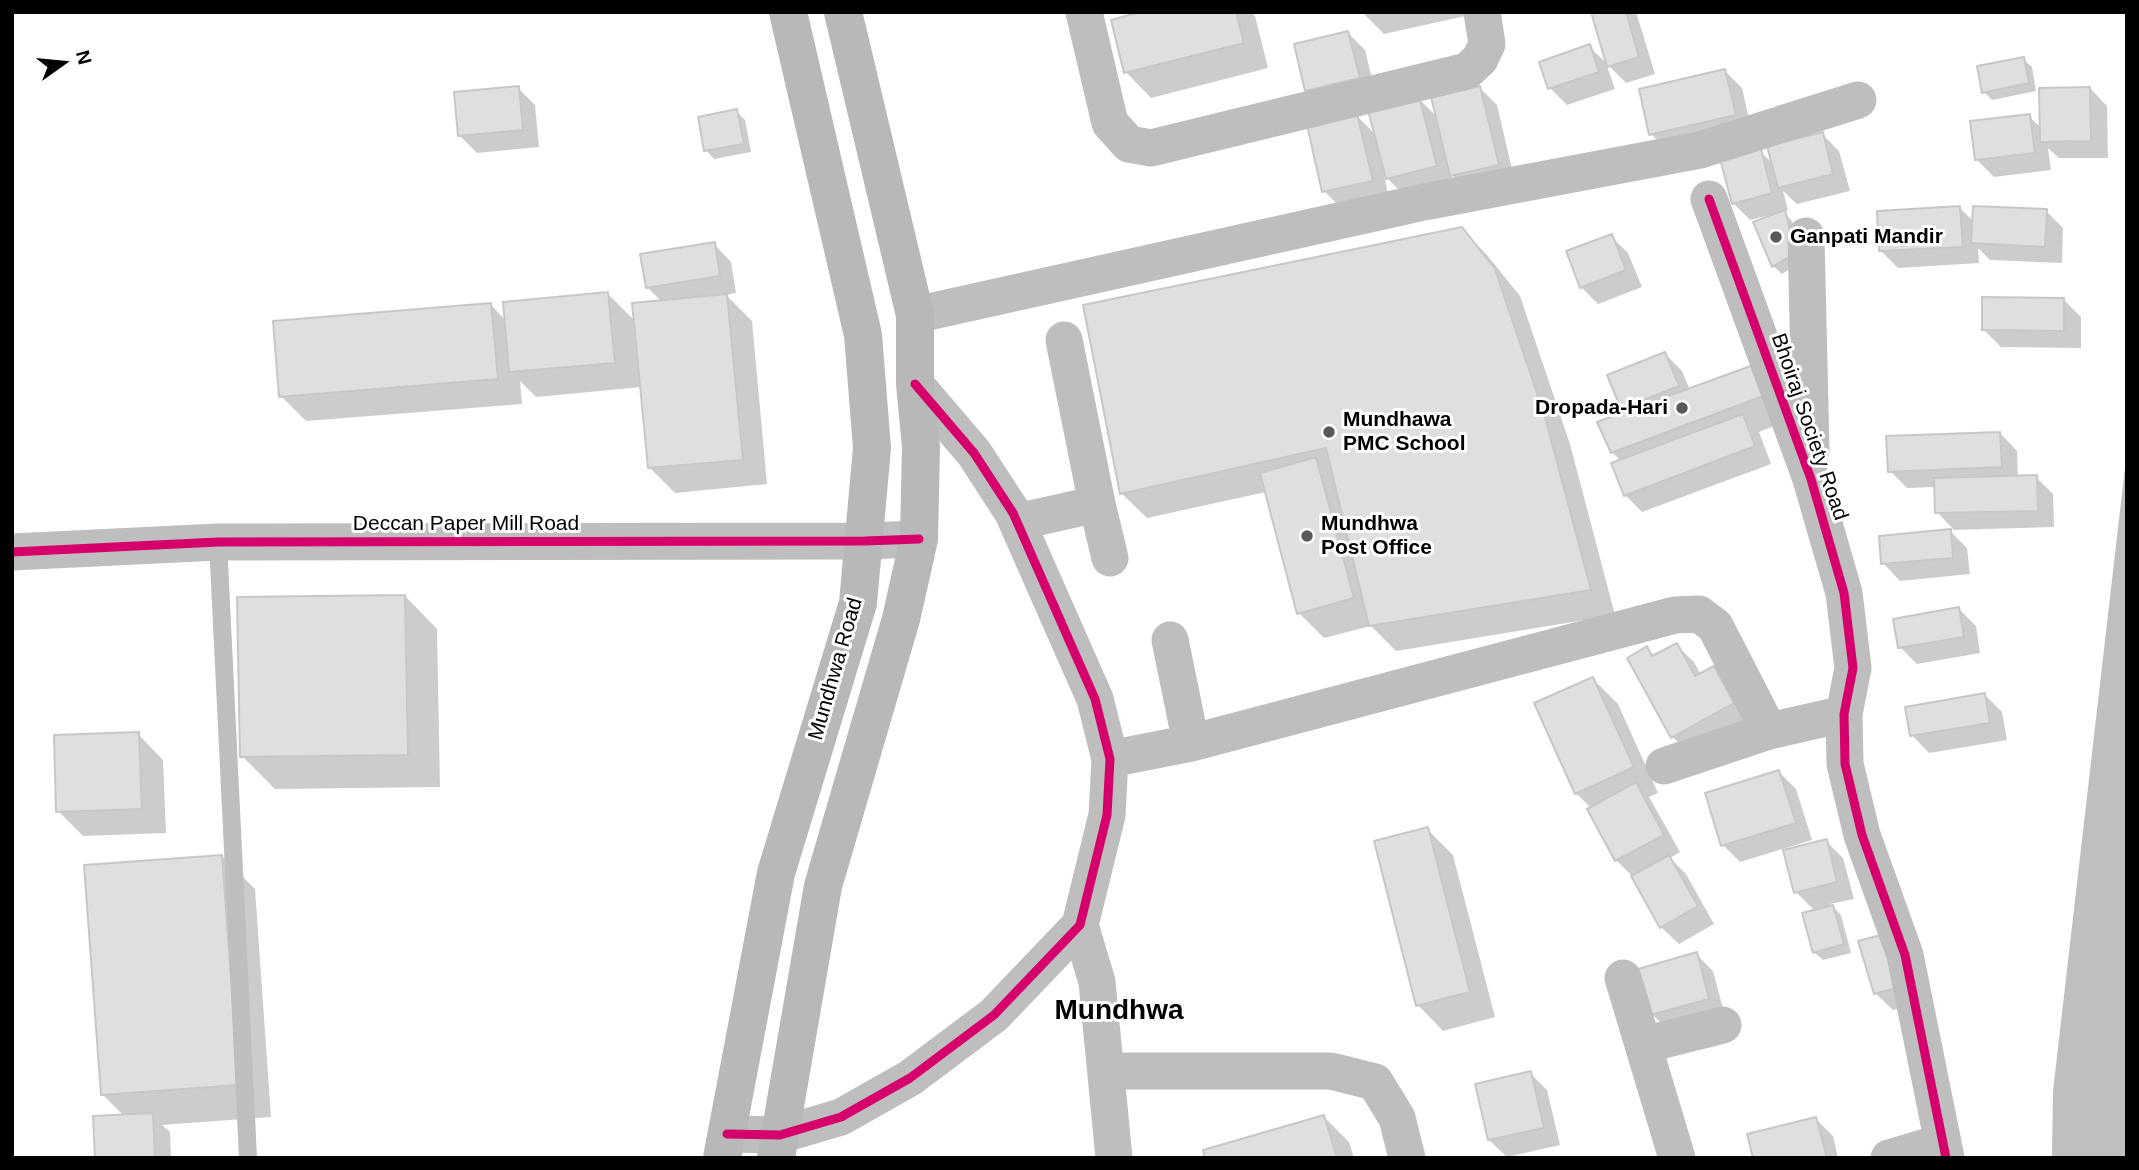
<!DOCTYPE html>
<style>
body{margin:0}
#map{position:relative;width:2139px;height:1170px;overflow:hidden;background:#fff;font-family:Arial,sans-serif}
canvas{display:block}
.frame{position:absolute;inset:0;border:14px solid #000;pointer-events:none}
.north{position:absolute;left:28px;top:28px;width:70px;height:70px;-webkit-text-stroke:5px #fff;paint-order:stroke;rotate:75deg;font-size:19px;font-weight:700;line-height:28px;text-align:center;color:#000}
.north::after{content:'';display:block;margin:auto;width:24px;height:32px;background:#000;clip-path:polygon(50% 0,100% 100%,50% 72%,0 100%)}
</style>
<div id="map">
<canvas width="2139" height="1170"></canvas>
<div class="frame"></div>
<div class="north">N</div>
</div>
<script>
const c = document.querySelector('canvas').getContext('2d');
c.lineJoin = 'round';
function fillPath(path, color) { c.fillStyle = color; c.fill(path, 'evenodd'); }
const toPath = rows => new Path2D(rows.map(r => 'M' + r).join(''));
function stroke(path, color, width, dash) { c.strokeStyle = color; c.lineWidth = width; c.lineCap = dash ? 'butt' : 'round'; c.setLineDash(dash || []); c.stroke(path); }
function write(font, color, halo, rows, align = 'center') {
  c.font = font + ' Arial,sans-serif'; c.lineWidth = 6; c.setLineDash([]); c.textBaseline = 'middle'; c.strokeStyle = halo; c.fillStyle = color; for (const [text, x, y, turn = 0] of rows) {
    c.save(); c.translate(x, y); c.rotate((+turn || 0) * Math.PI / 180); c.textAlign = isNaN(turn) ? turn : align; if (halo) c.strokeText(text, 0, 0); c.fillText(text, 0, 0); c.restore();
  }
}
fillPath(toPath([
 [2127,450,2127,1158,2052,1158,2053,1091]
]), '#bfbfbf');
fillPath(toPath([
 [1147,12,1251,12,1255,16,1268,68,1151,98,1126,72],
 [1362,12,1479,12,1479,13,1384,34],
 [1592,12,1634,12,1637,15,1655,74,1626,83,1606,63,1615,89,1567,105,1550,88,1589,46,1609,66],
 [1348,33,1365,50,1376,95,1324,108,1307,90],
 [2023,59,2032,67,2036,91,1992,100,1984,92],
 [1725,71,1742,88,1752,132,1668,151,1651,134],
 [518,88,535,105,539,147,477,153,459,135],
 [1480,88,1497,105,1515,182,1469,193,1452,175,1453,183,1405,196,1384,175,1389,198,1341,208,1324,191,1357,116,1376,135,1418,98,1438,118],
 [2090,88,2107,106,2108,158,2059,158,2048,148,2051,170,1994,177,1977,160,2029,116,2041,128],
 [736,111,745,120,751,152,714,159,706,150],
 [1822,134,1839,151,1850,191,1797,204,1783,191,1788,210,1783,211,1792,221,1803,261,1782,274,1773,266,1770,215,1750,220,1733,203,1760,151,1774,165],
 [1960,208,1974,222,2046,211,2063,228,2062,263,1990,260,1978,248,1979,263,1898,268,1881,251],
 [1461,229,1487,255,1520,296,1570,444,1615,615,1396,651,1371,626,1324,638,1299,613,1266,492,1147,518,1121,493],
 [1611,236,1628,253,1642,287,1598,304,1581,287],
 [714,244,731,262,736,293,726,295,752,321,767,484,675,493,649,467,642,387,536,397,520,381,522,404,306,421,281,396,491,305,506,321,608,294,636,322,662,302,648,288],
 [2064,300,2081,317,2081,348,2001,347,1984,330],
 [1665,354,1682,371,1690,390,1781,391,1790,420,1759,432,1771,464,1642,512,1625,495,1621,461,1612,452,1627,413,1622,408],
 [2000,433,2017,451,2018,478,2036,477,2053,494,2054,527,1954,530,1937,512,1936,487,1907,488,1890,471],
 [1950,531,1967,548,1970,574,1900,581,1883,563],
 [405,596,437,629,440,787,275,789,242,756],
 [1959,609,1976,626,1980,653,1917,664,1900,647],
 [1676,645,1694,662,1701,675,1714,668,1731,685,1750,720,1689,754,1672,736,1647,648,1655,657],
 [1593,679,1618,704,1658,793,1649,797,1680,852,1670,858,1686,874,1714,924,1679,944,1661,927,1633,877,1616,860,1591,808,1576,793],
 [1985,695,2002,712,2007,740,1929,753,1912,735],
 [138,734,163,760,166,833,83,836,58,811],
 [1779,772,1796,789,1812,840,1740,862,1723,845],
 [1427,829,1453,855,1495,1017,1443,1031,1418,1005],
 [1826,841,1843,858,1854,899,1830,904,1841,915,1851,953,1823,960,1814,952,1816,912,1796,892],
 [222,856,255,889,271,1117,162,1125,170,1132,171,1158,97,1158,124,1116,102,1094],
 [1861,942,1920,1003,1893,1010,1875,993],
 [1696,954,1713,971,1725,1016,1669,1031,1652,1014],
 [1530,1073,1547,1090,1560,1145,1507,1157,1489,1140],
 [1324,1117,1349,1142,1354,1158,1207,1158],
 [1815,1118,1833,1136,1838,1158,1755,1158]
]), '#0003');
const building = toPath([
 [1140,12,1236,12,1244,43,1124,73,1111,20,1140,12],
 [1591,12,1626,12,1639,57,1607,67,1591,12],
 [1348,31,1360,78,1305,91,1294,44,1348,31],
 [1590,44,1599,72,1548,89,1539,62,1590,44],
 [2024,57,2029,83,1982,93,1977,66,2024,57],
 [1725,69,1736,115,1649,135,1639,89,1725,69],
 [519,86,523,130,458,136,454,92,519,86],
 [1480,86,1499,165,1450,176,1431,97,1480,86],
 [2090,87,2091,141,2040,142,2039,88,2090,87],
 [1419,96,1437,166,1386,179,1368,110,1419,96],
 [737,109,744,144,704,151,698,117,737,109],
 [1357,114,1373,181,1322,192,1307,125,1357,114],
 [2030,114,2035,153,1975,160,1970,121,2030,114],
 [1823,132,1833,174,1778,188,1767,146,1823,132],
 [1761,149,1772,193,1732,204,1720,159,1761,149],
 [1960,206,1963,247,1879,251,1877,211,1960,206],
 [1973,206,2047,209,2045,247,1971,243,1973,206],
 [1785,210,1796,253,1772,267,1753,222,1785,210],
 [1462,227,1495,269,1545,417,1591,590,1369,626,1326,448,1120,494,1083,305,1462,227],
 [1612,234,1626,270,1580,288,1566,251,1612,234],
 [715,242,720,276,646,288,640,254,715,242],
 [608,292,615,363,509,372,503,302,608,292],
 [727,294,743,460,648,468,632,303,727,294],
 [1982,297,2064,298,2064,331,1982,330,1982,297],
 [491,303,498,379,279,397,273,321,491,303],
 [1665,352,1679,386,1621,409,1607,375,1665,352],
 [1756,364,1766,395,1611,453,1597,422,1756,364],
 [1743,414,1755,446,1624,496,1611,463,1743,414],
 [2000,432,2002,467,1888,472,1886,436,2000,432],
 [1316,457,1354,598,1297,614,1260,473,1316,457],
 [2037,475,2038,511,1935,513,1934,478,2037,475],
 [1951,529,1953,558,1881,564,1879,536,1951,529],
 [405,595,408,755,240,757,237,597,405,595],
 [1959,607,1964,637,1898,648,1893,619,1959,607],
 [1677,643,1695,676,1714,666,1734,703,1671,738,1627,658,1647,646,1652,656,1677,643],
 [1593,677,1634,767,1575,794,1534,703,1593,677],
 [1985,693,1990,723,1910,736,1905,707,1985,693],
 [139,732,142,809,56,812,54,735,139,732],
 [1779,770,1796,823,1721,846,1705,793,1779,770],
 [1636,782,1664,835,1615,861,1587,809,1636,782],
 [1428,827,1470,992,1416,1006,1374,841,1428,827],
 [1827,839,1837,882,1794,893,1783,850,1827,839],
 [222,855,239,1085,101,1095,84,865,222,855],
 [1669,855,1698,906,1660,928,1631,876,1669,855],
 [1833,905,1844,944,1813,953,1802,913,1833,905],
 [1888,933,1904,986,1874,994,1858,941,1888,933],
 [1697,952,1709,999,1650,1015,1638,969,1697,952],
 [1531,1071,1544,1128,1488,1140,1475,1084,1531,1071],
 [153,1113,155,1158,95,1158,93,1116,153,1113],
 [1324,1115,1337,1158,1205,1158,1203,1150,1324,1115],
 [1816,1117,1827,1158,1753,1158,1747,1134,1816,1117]
]);
fillPath(building, '#dfdfdf');
stroke(building, '#c7c7c7', 2);
stroke(toPath([
 [218,542,248,1158]
]), '#bebebe', 18);
stroke(toPath([
 [1084,12,1110,123,1129,144,1151,148,1467,71,1480,59,1487,44,1482,12],
 [1709,199,1811,479,1844,593,1853,668,1844,714,1845,764,1862,835,1905,955,1946,1158],
 [1806,236,1811,450],
 [915,315,1424,202,1700,150,1858,100],
 [1097,504,1110,558],
 [1017,522,1097,504,1064,340],
 [12,552,218,542,865,541,919,539],
 [1170,640,1191,743],
 [1769,731,1844,714],
 [1110,759,1191,743,1675,615,1699,614,1715,626,1769,731,1664,766],
 [1080,925,1097,982,1114,1158],
 [1623,978,1677,1158],
 [1643,1045,1723,1025],
 [1106,1071,1331,1071,1375,1082,1397,1118,1407,1158],
 [727,1134,780,1135,841,1117,910,1078,994,1015,1080,925,1107,815,1110,759,1095,699,1013,513,974,453,915,384],
 [1889,1158,1943,1142]
]), '#bebebe', 37);
stroke(toPath([
 [722,1158,776,873,858,603,872,448,863,335,788,12],
 [776,1158,823,886,901,619,919,539,921,447,915,384,915,315,843,12]
]), '#b8b8b8', 38);
stroke(toPath([
 [1709,199,1811,479,1844,593,1853,668,1844,714,1845,764,1862,835,1905,955,1946,1158],
 [12,552,218,542,865,541,919,539],
 [727,1134,780,1135,841,1117,910,1078,994,1015,1080,925,1107,815,1110,759,1095,699,1013,513,974,453,915,384]
]), '#d6006c', 9);
for (const [x, y, r, color] of [
 [1776,237,7,"#595959"],
 [1682,408,7,"#595959"],
 [1329,432,7,"#595959"],
 [1307,536,7,"#595959"]
]) { const dot = new Path2D(); dot.arc(x, y, r, 0, 2 * Math.PI); c.fillStyle = color; c.fill(dot); stroke(dot, '#fff', 2.5); }
write('bold 21px', '#000', '#fff', [
 ["Ganpati Mandir",1790,237],
 ["Dropada-Hari",1668,408,"right"],
 ["Mundhawa",1343,420],
 ["PMC School",1343,444],
 ["Mundhwa",1321,524],
 ["Post Office",1321,548]
], 'left');
write('21px', '#000', '#fff', [
 ["Bhoiraj Society Road",1809,427,71],
 ["Deccan Paper Mill Road",466,524],
 ["Mundhwa Road",836,669,-74]
]);
write('bold 28px', '#000', '#fff', [
 ["Mundhwa",1119,1011]
]);
</script>
